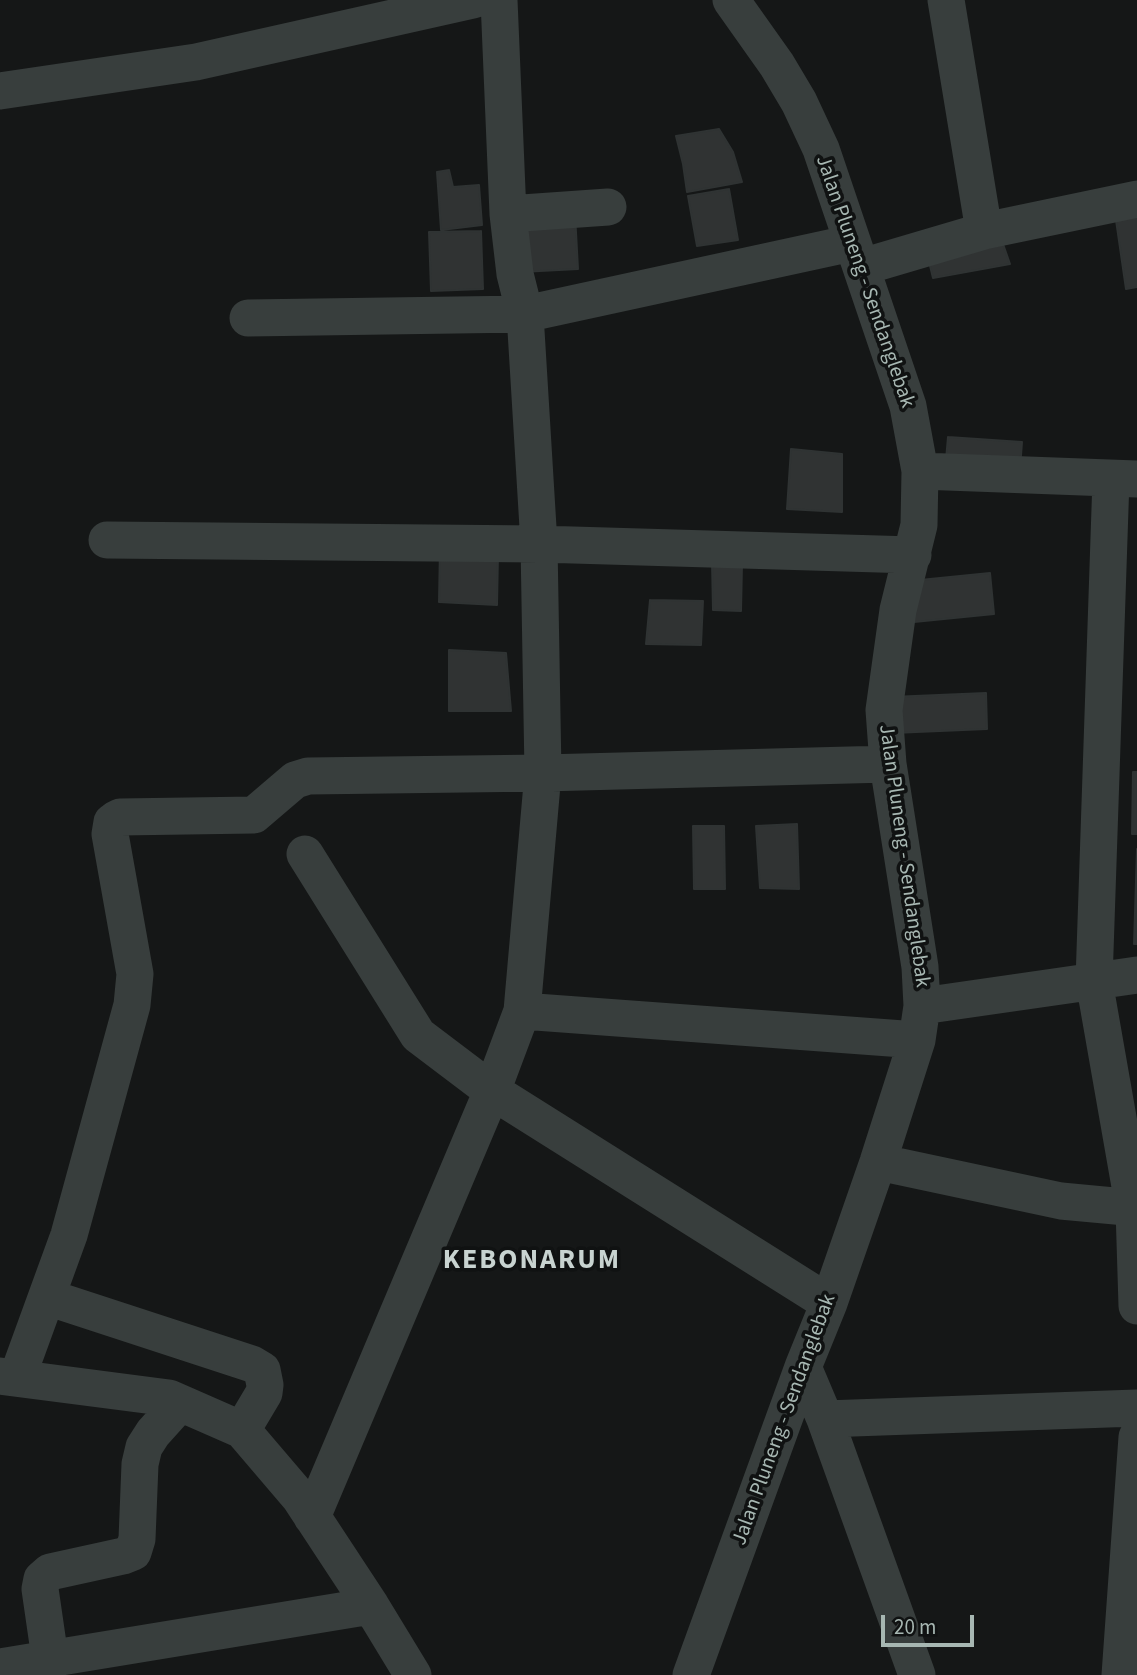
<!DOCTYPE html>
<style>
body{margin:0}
#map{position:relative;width:1137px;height:1675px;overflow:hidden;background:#151717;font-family:"Source Sans 3",sans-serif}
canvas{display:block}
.scale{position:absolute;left:881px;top:1615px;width:93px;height:32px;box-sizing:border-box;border:4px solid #a7b7b2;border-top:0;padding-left:9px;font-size:21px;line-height:24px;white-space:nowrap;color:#a7b7b2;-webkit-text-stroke:5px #101212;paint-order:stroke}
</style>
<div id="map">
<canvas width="1137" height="1675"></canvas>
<div class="scale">20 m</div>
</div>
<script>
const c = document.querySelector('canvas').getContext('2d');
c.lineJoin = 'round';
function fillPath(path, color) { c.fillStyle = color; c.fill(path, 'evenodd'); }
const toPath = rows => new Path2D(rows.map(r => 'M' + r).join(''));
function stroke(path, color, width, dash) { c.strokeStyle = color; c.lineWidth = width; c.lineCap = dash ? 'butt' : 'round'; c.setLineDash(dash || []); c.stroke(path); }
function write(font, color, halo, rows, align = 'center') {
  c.font = font + ' "Source Sans 3",sans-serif'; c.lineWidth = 7; c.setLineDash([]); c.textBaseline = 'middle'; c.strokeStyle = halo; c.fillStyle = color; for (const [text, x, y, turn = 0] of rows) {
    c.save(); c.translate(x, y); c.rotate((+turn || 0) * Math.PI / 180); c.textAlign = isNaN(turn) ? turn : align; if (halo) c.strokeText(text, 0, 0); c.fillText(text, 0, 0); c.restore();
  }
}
const building = toPath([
 [719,129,733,152,742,182,687,192,683,164,676,136,719,129],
 [449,170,453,187,479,185,482,225,441,230,437,172,449,170],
 [729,189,738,240,697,246,688,196,729,189],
 [575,214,578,269,521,272,517,217,575,214],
 [1137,217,1137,287,1126,289,1116,220,1137,217],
 [995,221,1010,264,933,278,923,237,995,221],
 [481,231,483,289,431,291,429,232,481,231],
 [948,437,1022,442,1020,469,946,460,948,437],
 [791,449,842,454,842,512,787,509,791,449],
 [440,547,498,554,497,605,439,602,440,547],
 [712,562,742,564,741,611,713,610,712,562],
 [990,573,994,614,914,622,910,581,990,573],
 [650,600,703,601,701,645,646,644,650,600],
 [449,650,506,653,511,711,449,711,449,650],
 [986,693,987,729,893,733,891,697,986,693],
 [1133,772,1137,772,1137,834,1132,834,1133,772],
 [797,824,799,889,760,888,756,826,797,824],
 [693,826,724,826,725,889,694,889,693,826],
 [1137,849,1137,944,1134,944,1137,849]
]);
fillPath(building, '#303333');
stroke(building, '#2f3333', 2);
stroke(toPath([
 [946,0,984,231],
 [0,91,196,62,473,0],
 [508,214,608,207],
 [862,267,984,231,1137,199],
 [248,318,525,314,852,243],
 [920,471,1137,479],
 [1111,479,1094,981,1134,1209,1137,1306],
 [107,540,539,544,913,555],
 [305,854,418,1035,492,1091,829,1303],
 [922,1006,1137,975],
 [522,1011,917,1040],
 [878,1162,1061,1201,1137,1208],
 [47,1297,252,1364,262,1370,265,1385,264,1393,242,1430],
 [803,1367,825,1419,917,1675],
 [0,1376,169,1398,242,1430,300,1498,371,1606,413,1675],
 [17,1378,69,1235,132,1005,135,974,110,834,112,822,116,819,120,817,254,815,295,780,308,776,543,773,888,764],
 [825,1419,1137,1408],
 [312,1517,492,1091,522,1011,543,773,539,544,525,314,515,274,508,214,499,0],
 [50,1658,40,1589,42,1579,50,1572,123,1556,133,1552,137,1539,140,1464,144,1447,153,1433,180,1403],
 [0,1667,371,1606],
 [691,1675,803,1367,829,1303,878,1162,917,1040,922,1006,920,967,888,764,884,710,898,610,919,525,920,471,908,406,821,149,799,102,777,65,731,0],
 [1120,1675,1137,1437]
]), '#383e3d', 37);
write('21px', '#a7b7b2', '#101212', [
 ["Jalan Pluneng - Sendanglebak",864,282,71],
 ["Jalan Pluneng - Sendanglebak",903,856,82],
 ["Jalan Pluneng - Sendanglebak",785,1420,-70]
]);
c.letterSpacing = '2px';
write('bold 28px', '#c8d3d0', '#101212', [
 ["KEBONARUM",532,1262]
]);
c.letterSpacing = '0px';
</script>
